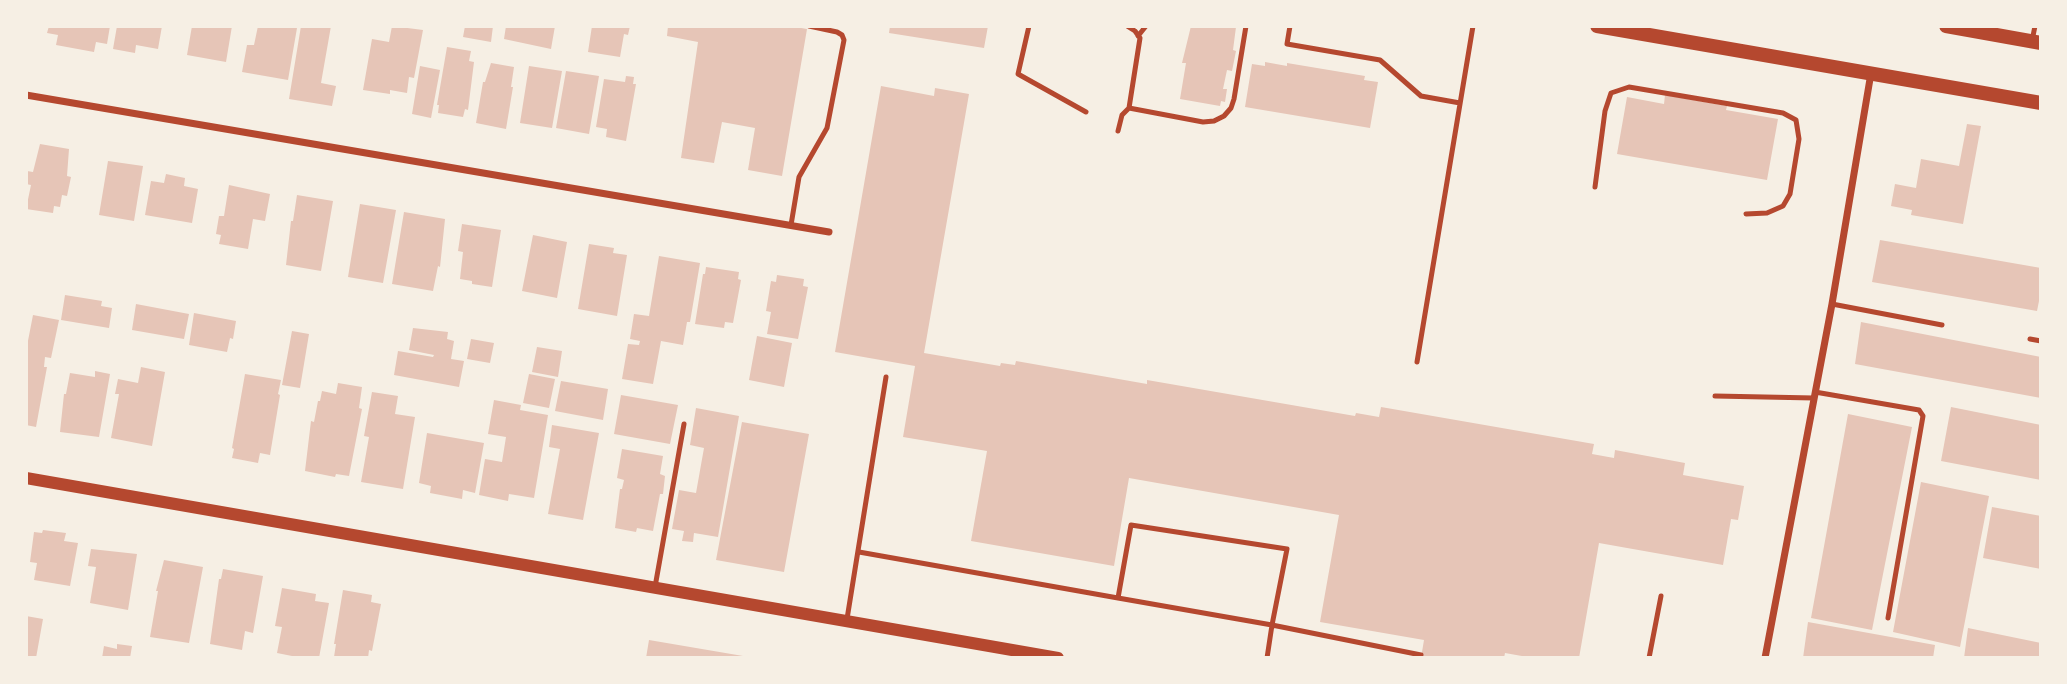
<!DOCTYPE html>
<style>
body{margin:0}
#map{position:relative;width:2067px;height:684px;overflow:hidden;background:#f6efe4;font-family:Raleway,sans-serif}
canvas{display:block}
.frame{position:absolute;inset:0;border:28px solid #f6efe4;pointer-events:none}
</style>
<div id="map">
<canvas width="2067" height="684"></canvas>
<div class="frame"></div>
</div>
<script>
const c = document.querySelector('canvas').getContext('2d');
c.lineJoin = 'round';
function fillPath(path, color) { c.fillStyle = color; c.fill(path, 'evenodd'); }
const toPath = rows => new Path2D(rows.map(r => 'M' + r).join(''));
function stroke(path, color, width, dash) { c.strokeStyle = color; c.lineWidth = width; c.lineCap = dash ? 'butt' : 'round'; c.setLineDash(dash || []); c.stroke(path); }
fillPath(toPath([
 [49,26,110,26,107,44,96,42,94,52,56,45,58,35,47,33],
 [117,26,162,26,158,49,136,45,135,53,113,49],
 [192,26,232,26,226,62,187,55],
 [258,26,297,28,288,80,242,72,247,45,254,45],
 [301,26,331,26,321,83,336,86,332,106,289,99],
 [392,26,423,30,414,78,409,77,407,93,390,90,390,94,363,90,372,39,389,42],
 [465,26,493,26,491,42,463,37],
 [506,26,555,26,551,49,504,39],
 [592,26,630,26,628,35,624,34,620,57,588,52],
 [668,26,790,26,807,29,782,176,748,170,755,128,722,122,714,163,681,158,698,42,667,36],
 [890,26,988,26,984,48,889,33],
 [1191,26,1236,27,1233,50,1236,51,1232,71,1227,70,1223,89,1227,89,1225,102,1221,101,1220,106,1180,99,1186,63,1182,63],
 [447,47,471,51,469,61,474,62,468,110,465,109,463,117,438,113,439,105,437,105],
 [1265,62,1287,66,1287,63,1365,76,1364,80,1378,82,1370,128,1245,107,1252,64,1265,66],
 [491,63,514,67,511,87,513,87,506,129,476,123,483,82,485,82],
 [420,66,440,70,431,118,412,114],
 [529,66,562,71,552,128,520,123],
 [566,71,599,76,589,134,556,128],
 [626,76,634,77,633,84,636,84,626,141,606,137,607,129,596,127,604,79,625,82],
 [881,86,934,96,935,88,969,94,924,353,1000,366,1001,363,1015,365,1016,361,1147,384,1147,380,1355,416,1356,413,1379,417,1381,407,1594,444,1592,454,1614,458,1615,450,1685,463,1683,475,1744,486,1738,520,1731,519,1723,565,1599,543,1579,658,1533,658,1505,653,1504,658,1421,658,1424,640,1320,622,1339,515,1129,478,1114,566,971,541,987,451,903,437,915,366,835,352],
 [1665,95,1727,106,1726,110,1778,119,1767,180,1617,154,1627,97,1664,104],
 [1967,124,1981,126,1963,224,1911,215,1912,210,1891,206,1895,184,1916,188,1921,159,1959,166],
 [40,144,69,149,67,176,71,177,67,196,62,195,60,207,54,206,53,213,26,209,31,185,26,184,27,171,33,172],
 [108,161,143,166,134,221,99,215],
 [166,174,185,178,184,186,198,189,192,223,145,215,151,181,164,183],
 [229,185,270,194,265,221,253,219,248,249,219,244,221,235,216,234,219,216,224,216],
 [297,195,333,201,321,271,286,265,291,221,293,221],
 [360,204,396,210,383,283,348,277],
 [404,212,445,219,440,267,438,266,433,291,392,284],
 [462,224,501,230,492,287,472,284,472,281,460,279,463,252,458,251],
 [533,235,567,242,557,298,522,291],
 [1880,240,2041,268,2041,291,2037,311,1872,282],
 [589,244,614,248,613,253,627,255,617,316,578,309],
 [659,256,700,263,690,322,687,322,683,345,661,341,653,384,622,379,628,344,639,345,640,341,630,339,634,314,649,316],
 [706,267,739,272,738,279,741,280,733,323,725,322,724,328,695,324,703,274,705,274],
 [777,275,804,279,803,286,808,287,798,339,767,334,771,312,766,311,771,281,776,282],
 [65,295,102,301,101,306,112,308,109,328,61,320],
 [136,304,189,314,184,339,132,330],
 [194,313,236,321,233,339,230,338,227,352,189,345],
 [33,315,59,320,51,358,45,357,44,367,47,367,36,427,26,425,26,351],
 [1861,322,2041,357,2041,398,1855,364],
 [413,328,448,332,447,339,454,341,451,359,464,361,459,387,394,375,398,351,433,357,434,355,409,350],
 [292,331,309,334,300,388,282,385],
 [757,336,792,343,784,387,749,380],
 [471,339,494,343,490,363,467,359],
 [537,347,562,351,558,377,532,372],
 [141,367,165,372,152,446,111,438,119,394,115,394,118,379,138,383],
 [95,371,110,374,99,437,60,432,64,394,66,394,70,373,95,377],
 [245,374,281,380,278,394,280,395,270,455,260,453,258,463,232,458,234,449,232,448],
 [529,374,555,379,549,408,523,403],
 [561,381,608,389,603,420,555,411],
 [338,383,362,387,359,408,362,409,349,476,336,474,335,477,305,471,311,421,314,422,318,401,320,401,322,391,336,394],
 [372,392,398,396,395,414,415,417,403,489,361,482,369,437,364,436],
 [621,395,678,405,670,444,614,434],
 [494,400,521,405,520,410,548,415,534,498,509,494,508,501,479,495,485,459,502,462,506,437,488,434],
 [1951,407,2041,425,2041,480,1941,461],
 [696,408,739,416,718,537,694,533,693,542,682,541,684,531,672,529,679,490,696,493,704,448,690,445],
 [1848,414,1912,427,1872,630,1811,618],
 [742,422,809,434,784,572,716,560],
 [552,425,599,433,583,520,548,514,560,449,549,447],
 [427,433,484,443,475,493,463,490,462,499,430,493,431,486,419,483],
 [622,449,663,456,660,474,665,476,663,494,660,494,653,531,637,528,636,532,615,528,620,489,622,489,624,480,617,478],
 [1921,482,1989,496,1960,647,1893,632],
 [1992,507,2041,516,2041,569,1983,558],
 [43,530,66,533,64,541,78,543,70,586,34,580,37,563,30,562,34,532,42,533],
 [91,549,137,554,128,610,90,603,96,567,88,566],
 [164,560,203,567,189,643,150,637,158,591,156,591],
 [223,569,263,576,253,633,245,631,242,650,210,644,219,579,221,579],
 [282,588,316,594,315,601,329,603,319,658,292,658,292,656,277,653,282,627,275,626],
 [343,590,372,595,371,602,381,604,372,651,369,650,368,658,334,657,336,644,334,644],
 [26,616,43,619,36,658,26,658],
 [1808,622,1935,645,1933,658,1803,658],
 [1968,628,2041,643,2041,658,1964,658],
 [649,640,743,656,743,658,646,658],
 [117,644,132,646,130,658,102,658,104,646,117,649]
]), '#e6c5b7');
stroke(toPath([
 [1029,26,1018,74,1086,112],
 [1290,26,1287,44,1380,60,1421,96,1460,103],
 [1138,36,1146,26],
 [2032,41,2035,26],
 [1129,108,1203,122,1214,121,1224,116,1231,108,1234,99,1246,26],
 [1118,131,1122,115,1129,108,1140,38,1135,31,1127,26],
 [1595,187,1605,111,1611,93,1629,87,1783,113,1796,120,1799,139,1790,194,1783,206,1767,213,1746,214],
 [791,225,799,177,827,128,844,40,842,35,837,32,809,26],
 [1832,304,1942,325],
 [2030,339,2041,341],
 [1417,362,1473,26],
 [1815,392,1919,410,1923,416,1888,618],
 [1715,396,1814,398],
 [859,552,1118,598],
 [655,587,684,424],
 [847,619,886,377],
 [1267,658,1272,625,1287,549,1131,525,1118,598,1272,625,1421,655],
 [1649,658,1661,596]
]), '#b5482f', 5);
stroke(toPath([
 [26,95,829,232],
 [1765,658,1832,304,1871,73]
]), '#b5482f', 7);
stroke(toPath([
 [26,478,1058,658]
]), '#b5482f', 12);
stroke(toPath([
 [1597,26,2041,103],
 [1946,26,2041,43]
]), '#b5482f', 14);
</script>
